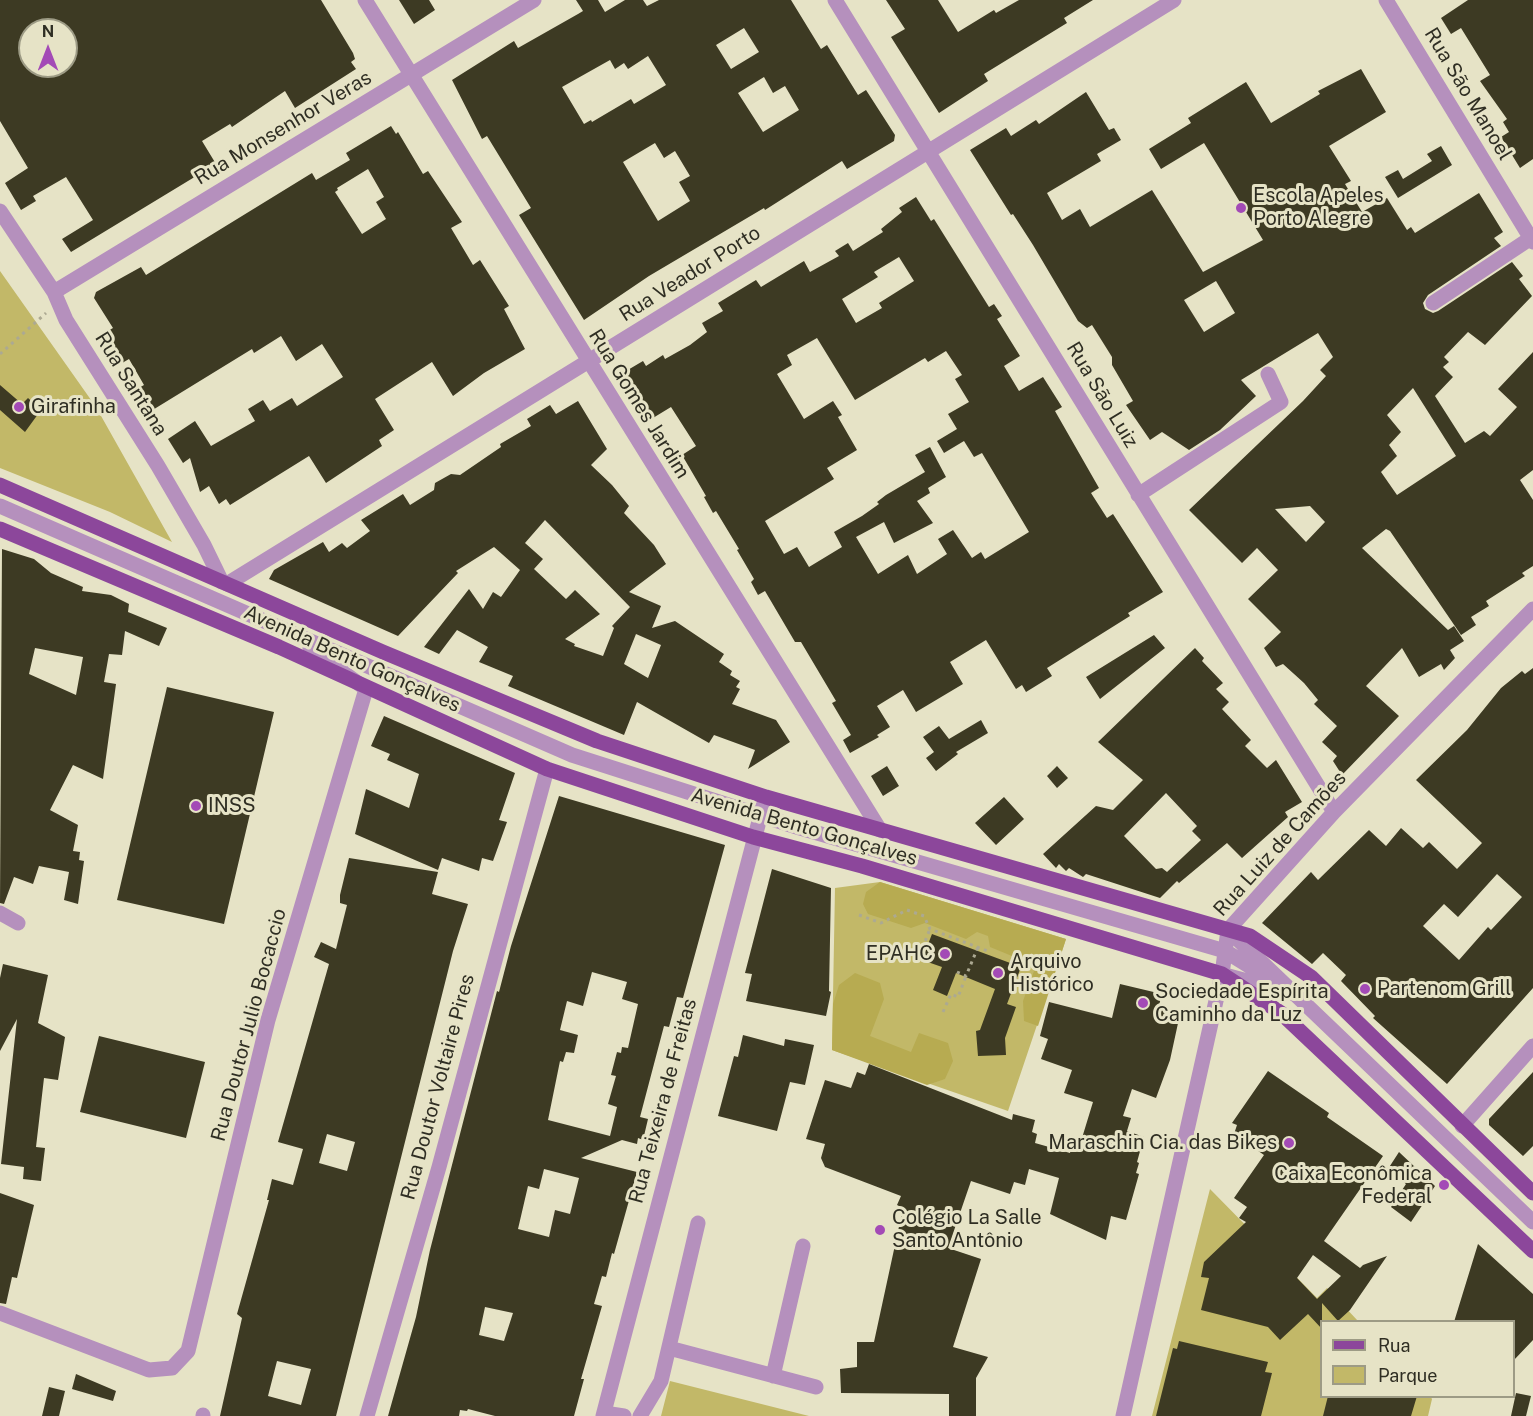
<!DOCTYPE html>
<meta charset="utf-8">
<style>
body{margin:0}
#map{position:relative;width:1533px;height:1416px;overflow:hidden;background:#e6e3c6;font-family:"Public Sans",sans-serif}
canvas{display:block}
.legend{position:absolute;left:1320px;top:1320px;width:195px;height:78px;box-sizing:border-box;background:#e6e3c6;border:2px solid #9d9b85;margin:0;padding:8px 10px;list-style:none;font-size:18px;color:#2f2e23}
.legend li{display:flex;align-items:center;gap:12px;height:30px}
.legend b{width:30px;border:2px solid #9d9b85}
.north{position:absolute;left:18px;top:18px;width:60px;height:60px;box-sizing:border-box;background:#e6e3c6;border:2px solid #9d9b85;border-radius:50%;rotate:0deg;font-size:16px;font-weight:700;line-height:24px;text-align:center;color:#2f2e23}
.north::after{content:'';display:block;margin:auto;width:21px;height:27px;background:#a34ab6;clip-path:polygon(50% 0,100% 100%,50% 72%,0 100%)}
</style>
<div id="map">
<canvas width="1533" height="1416"></canvas>
<ul class="legend">
<li><b style="height:8px;background:#8c479b"></b>Rua</li>
<li><b style="height:16px;background:#c2b868"></b>Parque</li>
</ul>
<div class="north">N</div>
</div>
<script>
const c = document.querySelector('canvas').getContext('2d');
c.lineJoin = 'round';
function fillPath(path, color) { c.fillStyle = color; c.fill(path, 'evenodd'); }
const toPath = rows => new Path2D(rows.map(r => 'M' + r).join(''));
function stroke(path, color, width, dash) { c.strokeStyle = color; c.lineWidth = width; c.lineCap = dash ? 'butt' : 'round'; c.setLineDash(dash || []); c.stroke(path); }
function write(font, color, halo, rows, align = 'center') {
  c.font = font + ' "Public Sans",sans-serif'; c.lineWidth = 6; c.setLineDash([]); c.textBaseline = 'middle'; c.strokeStyle = halo; c.fillStyle = color; for (const [text, x, y, turn = 0] of rows) {
    c.save(); c.translate(x, y); c.rotate((+turn || 0) * Math.PI / 180); c.textAlign = isNaN(turn) ? turn : align; if (halo) c.strokeText(text, 0, 0); c.fillText(text, 0, 0); c.restore();
  }
}
fillPath(toPath([
 [0,271,96,407,172,542,110,512,0,468],
 [880,882,1066,939,1008,1111,832,1050,835,888],
 [1210,1189,1317,1298,1327,1288,1358,1321,1322,1322,1322,1396,1430,1396,1432,1399,1428,1416,1152,1416],
 [670,1381,809,1416,661,1416]
]), '#c2b868');
fillPath(toPath([
 [880,882,1066,939,1038,1026,1024,1021,1023,1001,1034,971,1029,963,990,947,988,936,977,932,966,939,925,923,911,928,868,914,863,904,866,892],
 [855,973,880,983,884,999,870,1036,911,1052,919,1033,948,1043,953,1061,945,1079,927,1085,832,1050,833,1004,839,985]
]), '#b7ab51');
fillPath(toPath([
 [0,0,321,0,353,53,355,59,351,62,356,69,295,108,285,91,232,127,230,124,202,141,216,164,71,252,62,239,93,220,66,177,33,196,36,201,21,210,5,183,28,168,0,121],
 [30,30,66,30,76,50,66,56,66,66,30,66],
 [399,0,429,0,435,10,414,24],
 [576,0,598,0,605,12,625,0,643,0,647,6,659,0,791,0,821,49,827,45,858,95,866,90,895,135,894,141,847,169,842,161,765,210,764,208,649,276,584,320,519,215,531,208,487,136,482,139,452,80,514,41,518,48,578,14,583,11],
 [744,28,759,52,731,69,716,45],
 [648,56,666,85,634,104,631,99,592,122,591,120,584,124,562,87,610,60,615,69,624,63,628,69],
 [764,77,773,93,785,86,799,110,763,132,738,93],
 [655,143,664,158,675,151,690,176,679,182,690,201,658,221,623,162],
 [886,0,938,0,958,32,994,10,996,13,1019,0,1093,0,1064,18,1067,23,984,74,988,81,939,113,891,37,905,29],
 [1468,0,1533,0,1533,159,1520,168,1501,137,1509,132,1503,122,1507,119,1480,81,1490,75,1461,28,1451,34,1441,18],
 [1361,69,1386,112,1329,146,1351,181,1345,184,1362,212,1387,198,1407,230,1411,227,1415,233,1479,193,1503,232,1494,238,1501,246,1428,295,1423,303,1425,309,1433,313,1438,311,1512,262,1523,276,1519,279,1532,296,1485,345,1468,332,1444,357,1449,362,1443,367,1453,377,1435,396,1465,443,1484,431,1490,436,1517,407,1498,389,1533,352,1533,470,1520,480,1533,500,1533,566,1522,573,1525,576,1486,601,1489,606,1471,617,1476,625,1461,635,1390,531,1386,529,1362,548,1448,630,1454,626,1464,641,1450,650,1455,658,1444,670,1441,664,1419,677,1402,648,1366,686,1399,716,1342,775,1333,761,1337,756,1322,742,1337,726,1314,704,1318,700,1304,683,1283,664,1276,667,1264,648,1281,632,1248,599,1278,570,1257,548,1242,563,1189,510,1303,401,1326,376,1320,370,1333,357,1318,333,1241,380,1256,396,1220,430,1189,450,1162,432,1150,440,1126,405,1133,401,1112,365,1112,357,1092,325,1087,328,1078,321,1033,245,1013,214,1011,215,970,150,1006,128,1011,136,1036,120,1039,124,1086,92,1109,130,1114,128,1121,140,1097,154,1101,161,1047,193,1062,220,1080,209,1090,227,1152,190,1203,272,1263,240,1204,143,1161,169,1149,149,1191,123,1188,118,1246,82,1271,123,1320,94,1318,91],
 [1216,281,1235,313,1204,332,1184,300],
 [1413,388,1456,456,1397,495,1381,472,1397,456,1389,445,1401,432,1387,415],
 [1310,506,1325,522,1306,542,1275,509],
 [391,126,396,134,398,132,423,174,428,171,462,222,451,228,473,265,480,260,509,306,504,309,525,349,484,373,453,396,432,362,375,399,394,430,379,440,382,446,326,483,309,456,230,505,226,499,219,504,209,486,200,492,190,458,183,463,168,439,195,421,211,446,255,421,248,409,263,400,270,411,292,398,297,406,343,377,322,344,296,361,281,336,254,353,252,349,151,411,137,389,144,385,129,359,117,366,99,336,113,328,94,298,96,292,141,267,146,275,312,173,316,180,350,160,346,153],
 [368,169,384,197,376,202,386,219,362,234,335,192,338,190,337,188],
 [1441,146,1452,165,1398,198,1385,177,1398,170,1403,179,1432,161,1427,154],
 [916,197,931,221,934,219,989,307,994,304,1002,316,997,319,1020,356,1004,366,1019,391,1043,377,1062,407,1055,411,1099,488,1091,493,1107,518,1113,514,1163,592,1128,613,1130,616,1047,668,1052,676,1026,692,1022,685,1016,689,986,640,950,662,963,684,916,712,903,690,877,706,890,727,877,735,879,737,850,753,843,740,851,735,832,703,836,701,801,642,795,642,765,591,758,595,751,582,754,579,737,550,739,549,716,511,713,513,704,497,706,496,682,455,696,446,671,407,648,421,621,374,643,361,646,366,663,355,665,359,690,345,707,332,702,323,723,311,718,303,756,280,761,287,804,261,810,272,839,256,835,251,848,243,853,251,883,232,881,229,902,212,899,208],
 [899,257,914,281,879,303,882,308,856,323,842,299,878,277,874,272],
 [817,338,855,400,925,358,928,362,946,351,962,375,955,379,969,402,948,414,957,429,937,441,944,453,964,441,974,457,982,453,1029,532,985,559,981,552,972,558,953,530,938,539,947,554,917,574,908,555,878,574,856,537,884,522,894,543,933,523,917,501,930,493,928,488,946,477,930,447,915,455,925,472,886,495,877,502,879,504,862,516,834,532,842,547,809,567,797,547,784,554,765,521,834,479,827,468,857,450,838,417,842,415,833,401,804,419,777,374,792,365,787,355],
 [0,385,22,404,28,398,41,410,25,432,0,410],
 [578,401,607,449,591,465,612,485,629,506,624,513,654,545,666,564,629,592,661,606,652,628,675,621,724,654,719,662,732,671,730,675,740,681,736,687,740,689,732,704,776,720,790,742,748,769,755,750,714,735,709,743,637,702,624,735,508,686,513,676,479,662,488,647,457,630,439,654,424,647,469,589,483,609,493,592,501,597,520,570,494,547,456,571,458,573,398,636,269,579,274,570,323,542,329,552,342,543,347,548,370,531,361,520,403,494,410,505,434,490,435,483,451,474,460,475,501,447,500,444,531,426,527,419,550,405,556,414],
 [545,520,630,607,612,626,614,628,603,656,574,646,575,644,565,639,600,614,575,590,566,599,534,569,543,559,525,543],
 [636,634,661,645,648,678,624,664],
 [2,549,34,559,51,573,83,587,82,591,111,595,129,604,128,612,167,628,159,646,125,631,122,655,109,654,104,682,116,684,103,779,73,765,50,810,78,825,73,851,80,852,79,860,84,861,78,904,64,900,69,872,39,866,33,884,14,877,4,904,0,903],
 [35,648,83,657,76,695,29,674],
 [1154,635,1165,648,1100,699,1086,677],
 [1195,648,1204,658,1202,661,1223,683,1216,689,1229,702,1222,709,1251,740,1245,746,1267,768,1276,760,1302,802,1285,812,1288,817,1242,858,1227,843,1179,883,1177,881,1160,898,1086,874,1083,877,1069,868,1066,871,1059,864,1056,868,1043,854,1096,806,1113,810,1143,780,1098,742],
 [1166,793,1197,826,1192,831,1201,840,1167,872,1162,868,1156,869,1124,836],
 [1533,668,1533,988,1447,1084,1373,1018,1375,1016,1341,981,1346,975,1323,953,1312,964,1262,923,1311,872,1318,880,1369,830,1386,846,1401,828,1423,848,1429,842,1457,869,1482,843,1416,780,1467,730,1501,688,1522,671,1525,674],
 [1497,874,1522,897,1491,930,1488,927,1459,960,1423,926,1444,904,1458,917],
 [167,687,274,712,224,924,117,900],
 [384,716,515,773,499,820,507,822,493,861,482,858,479,871,442,858,438,870,355,834,366,789,409,808,419,774,387,760,390,754,371,746],
 [981,720,988,733,956,752,958,754,936,771,926,758,934,752,923,737,939,726,949,739],
 [887,766,899,786,883,796,871,776],
 [1057,766,1068,778,1057,788,1047,776],
 [559,796,725,845,683,998,677,997,669,1027,664,1026,640,1117,648,1119,643,1140,638,1138,637,1144,622,1140,581,1158,637,1172,614,1254,612,1253,606,1277,602,1276,594,1304,602,1306,581,1379,584,1379,574,1416,495,1416,468,1409,467,1411,460,1410,459,1416,388,1416,416,1317,430,1250,497,991,499,992,511,946],
 [592,972,627,982,622,999,638,1004,628,1048,622,1047,621,1053,617,1052,611,1075,616,1076,608,1104,617,1107,610,1136,548,1120,560,1061,563,1062,566,1052,574,1053,578,1035,560,1030,567,1001,583,1006],
 [544,1169,579,1178,570,1214,555,1210,549,1237,518,1229,528,1186,539,1189],
 [485,1307,513,1313,504,1341,479,1335],
 [1004,797,1024,819,996,845,975,823],
 [349,858,438,872,432,894,468,904,453,951,336,1416,220,1416,242,1318,237,1314,269,1200,267,1200,272,1179,293,1185,303,1149,278,1142,329,964,314,957,321,942,336,949,347,905,340,903,340,895],
 [327,1134,355,1142,347,1171,319,1163],
 [277,1361,311,1369,301,1405,268,1396],
 [772,869,831,888,829,991,831,992,826,1016,746,1001,752,974,745,973],
 [932,934,1021,967,1007,1004,1016,1007,1005,1038,1006,1055,978,1056,976,1031,980,1030,995,989,956,973,947,996,933,990,942,967,922,960],
 [3,964,48,975,38,1023,65,1037,58,1080,44,1078,36,1147,45,1148,41,1181,23,1179,24,1167,1,1164,17,1019,0,1051,0,978],
 [1120,984,1162,994,1158,1009,1180,1014,1170,1060,1156,1098,1132,1089,1123,1116,1131,1118,1127,1131,1144,1137,1137,1162,1139,1163,1136,1173,1139,1174,1126,1220,1111,1216,1106,1240,1050,1214,1059,1178,1029,1169,1025,1185,1014,1182,1010,1194,971,1181,948,1248,981,1259,953,1347,988,1357,976,1378,976,1416,949,1416,949,1394,841,1393,840,1369,857,1367,857,1342,874,1342,903,1208,897,1205,901,1196,825,1167,821,1158,825,1144,806,1139,825,1080,851,1088,857,1072,865,1075,869,1064,1012,1120,1013,1114,1035,1120,1032,1132,1037,1134,1035,1143,1070,1153,1072,1144,1079,1146,1082,1138,1093,1102,1064,1093,1072,1070,1041,1059,1048,1039,1040,1036,1049,1002,1112,1018],
 [743,1035,784,1046,785,1039,814,1045,805,1085,790,1082,777,1131,718,1116,734,1056,738,1057],
 [99,1036,205,1062,186,1138,80,1112],
 [1268,1071,1329,1113,1327,1117,1383,1156,1324,1241,1360,1268,1363,1265,1387,1256,1350,1310,1338,1321,1322,1303,1322,1329,1308,1314,1280,1340,1268,1327,1201,1310,1209,1278,1201,1277,1204,1262,1246,1222,1239,1218,1247,1207,1234,1198,1264,1155,1234,1134,1237,1125,1232,1123],
 [1313,1255,1341,1276,1317,1299,1297,1278],
 [1533,1072,1533,1146,1523,1156,1489,1125,1489,1119],
 [1399,1152,1435,1186,1411,1222,1391,1207,1406,1184,1388,1169],
 [0,1193,34,1205,17,1278,12,1277,6,1304,0,1303],
 [1478,1244,1533,1294,1533,1340,1514,1360,1514,1322,1454,1322],
 [1179,1341,1268,1362,1265,1372,1272,1373,1261,1416,1156,1416,1173,1348,1177,1349],
 [76,1374,116,1391,113,1401,72,1389],
 [49,1387,65,1391,59,1416,42,1416],
 [1516,1393,1531,1396,1526,1416,1511,1416],
 [1328,1396,1417,1396,1411,1416,1323,1416]
]), '#3d3a23');
stroke(toPath([
 [0,354,46,313],
 [859,915,881,923,907,910,924,916,930,929,990,952],
 [928,945,924,944,930,929],
 [957,972,966,976,978,947],
 [943,1012,951,994,958,997,966,976]
]), '#aca992', 3, [3, 4.5]);
stroke(toPath([
 [365,0,880,830],
 [835,0,1334,812],
 [1386,0,1533,242],
 [0,211,54,292,66,320,158,466,204,545,222,582],
 [54,292,534,0],
 [1433,303,1531,238],
 [1138,495,1281,402,1268,374],
 [0,506,572,755,800,828,1225,951,1296,995],
 [227,584,1174,0],
 [0,913,18,923],
 [1228,930,1533,1222],
 [1225,975,1277,989],
 [1462,1126,1533,1046],
 [0,1313,149,1370,172,1368,188,1351,268,1020,366,689,310,648],
 [669,1348,816,1387],
 [773,1376,803,1246],
 [604,1413,624,1416],
 [203,1416,203,1415],
 [367,1416,439,1167,547,769],
 [603,1416,763,806],
 [640,1416,661,1381,698,1223],
 [1123,1416,1222,974,1228,930,1334,812,1533,609]
]), '#b590bd', 15);
stroke(toPath([
 [0,485,383,652,597,741,766,797,1250,936,1311,977,1533,1193],
 [0,529,279,647,547,769,753,837,862,866,1222,974,1281,1013,1533,1251]
]), '#8c479b', 15);
for (const [x, y, r, color] of [
 [1241,208,6,"#a34ab6"],
 [19,407,6,"#a34ab6"],
 [196,806,6,"#a34ab6"],
 [945,954,6,"#a34ab6"],
 [998,973,6,"#a34ab6"],
 [1365,989,6,"#a34ab6"],
 [1143,1003,6,"#a34ab6"],
 [1289,1143,6,"#a34ab6"],
 [1444,1185,6,"#a34ab6"],
 [880,1230,6,"#a34ab6"]
]) { const dot = new Path2D(); dot.arc(x, y, r, 0, 2 * Math.PI); c.fillStyle = color; c.fill(dot); stroke(dot, '#e6e3c6', 2); }
write('20px', '#2f2e23', '#e6e3c6', [
 ["Rua São Manoel",1468,94,59],
 ["Rua Monsenhor Veras",283,128,-31],
 ["Rua Veador Porto",690,274,-32],
 ["Rua Santana",131,384,58],
 ["Rua São Luiz",1102,395,59],
 ["Rua Gomes Jardim",639,404,58],
 ["Avenida Bento Gonçalves",352,659,24],
 ["Avenida Bento Gonçalves",804,827,16],
 ["Rua Luiz de Camões",1280,844,-48],
 ["Rua Doutor Julio Bocaccio",249,1025,-75],
 ["Rua Doutor Voltaire Pires",438,1087,-75],
 ["Rua Teixeira de Freitas",663,1101,-75]
]);
write('20px', '#2f2e23', '#e6e3c6', [
 ["Escola Apeles",1253,196],
 ["Porto Alegre",1253,219],
 ["Girafinha",31,407],
 ["INSS",208,806],
 ["EPAHC",933,954,"right"],
 ["Arquivo",1010,962],
 ["Histórico",1010,985],
 ["Partenom Grill",1377,989],
 ["Sociedade Espírita",1155,992],
 ["Caminho da Luz",1155,1015],
 ["Maraschin Cia. das Bikes",1277,1143,"right"],
 ["Caixa Econômica",1432,1174,"right"],
 ["Federal",1432,1197,"right"],
 ["Colégio La Salle",892,1218],
 ["Santo Antônio",892,1241]
], 'left');
</script>
